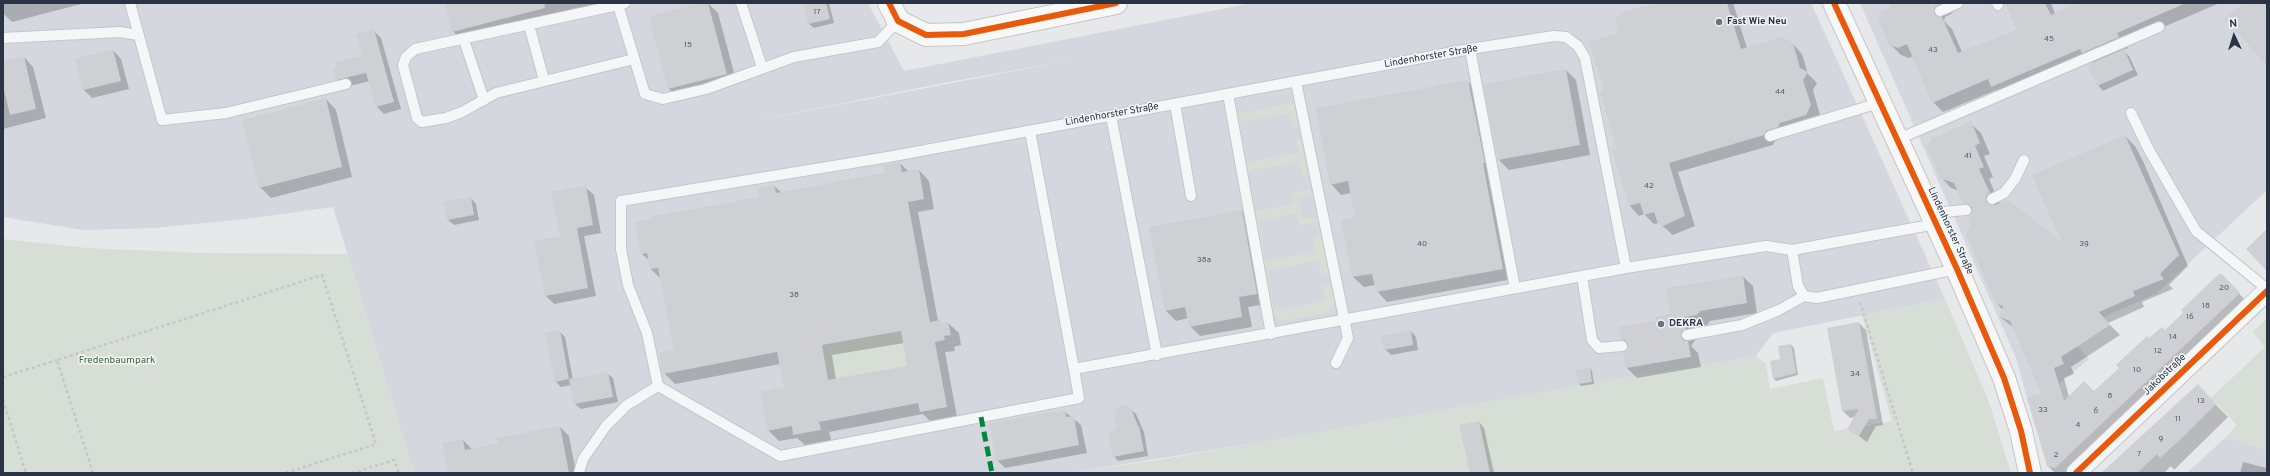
<!DOCTYPE html>
<meta charset="utf-8">
<style>
body{margin:0}
#map{position:relative;width:2270px;height:476px;overflow:hidden;background:#e6e8ea;font-family:Overpass,sans-serif}
canvas{display:block}
.frame{position:absolute;inset:0;border:4px solid #2b3445;pointer-events:none}
.north{position:absolute;left:2214px;top:16px;width:40px;height:40px;-webkit-text-stroke:3px #f4f6f9;paint-order:stroke;rotate:356deg;font-size:11px;font-weight:700;line-height:16px;text-align:center;color:#2b3445}
.north::after{content:'';display:block;margin:auto;width:14px;height:18px;background:#2b3445;clip-path:polygon(50% 0,100% 100%,50% 72%,0 100%)}
</style>
<div id="map">
<canvas width="2270" height="476"></canvas>
<div class="frame"></div>
<div class="north">N</div>
</div>
<script>
const c = document.querySelector('canvas').getContext('2d');
c.lineJoin = 'round';
function fillPath(path, color) { c.fillStyle = color; c.fill(path, 'evenodd'); }
const toPath = rows => new Path2D(rows.map(r => 'M' + r).join(''));
function stroke(path, color, width, dash) { c.strokeStyle = color; c.lineWidth = width; c.lineCap = dash ? 'butt' : 'round'; c.setLineDash(dash || []); c.stroke(path); }
function write(font, color, halo, rows, align = 'center') {
  c.font = font + ' Overpass,sans-serif'; c.lineWidth = 3; c.setLineDash([]); c.textBaseline = 'middle'; c.strokeStyle = halo; c.fillStyle = color; for (const [text, x, y, turn = 0] of rows) {
    c.save(); c.translate(x, y); c.rotate((+turn || 0) * Math.PI / 180); c.textAlign = isNaN(turn) ? turn : align; if (halo) c.strokeText(text, 0, 0); c.fillText(text, 0, 0); c.restore();
  }
}
fillPath(toPath([
 [3,3,868,3,904,71,1252,3,1811,3,1945,299,1773,333,1756,356,1318,433,1075,472,414,473,333,207,246,219,154,228,83,230,3,217],
 [1077,59,765,119,764,119,949,82],
 [1860,3,2267,3,2267,190,2157,293,2066,334,2089,359,2053,389,2027,398,2016,358],
 [2226,437,2267,450,2267,473,2187,473]
]), '#d4d7dd');
fillPath(toPath([
 [1294,103,1298,125,1295,126,1293,126,1291,113,1239,122,1247,162,1298,153,1296,140,1301,139,1307,174,1304,175,1302,175,1299,162,1248,171,1256,211,1294,204,1292,193,1310,189,1311,195,1298,197,1302,219,1316,217,1316,220,1317,222,1299,226,1297,213,1258,221,1265,261,1315,252,1313,238,1318,235,1324,236,1331,272,1320,274,1318,261,1267,270,1274,310,1325,301,1323,287,1327,285,1333,285,1336,298,1334,307,1328,313,1284,321,1277,319,1272,312,1235,114],
 [3,239,87,248,202,253,347,254,414,473,3,473],
 [1945,299,1989,402,2011,473,1044,473,1075,472,1165,459,1627,377,1756,356,1766,364,1770,389,1823,378,1834,431,1892,421,1862,315],
 [2267,318,2267,450,2226,437,2237,425,2211,398,2265,347,2253,332],
 [901,331,907,366,828,380,824,357,801,349]
]), '#d6ded6');
fillPath(toPath([
 [3,3,85,3,12,22,3,13],
 [459,3,613,3,463,42,453,31],
 [704,3,708,3,718,13,737,84,680,99,669,89,650,17],
 [804,3,829,3,834,23,814,28,809,24],
 [1669,3,1733,3,1747,48,1792,43,1802,54,1808,74,1817,83,1813,90,1820,115,1815,125,1789,133,1788,136,1775,141,1773,145,1678,172,1695,226,1673,235,1659,223,1654,224,1644,214,1639,216,1630,206,1613,151,1618,150,1605,91,1620,34],
 [1890,3,1944,3,1953,13,1945,17,1944,21,1952,29,1962,52,2018,30,2006,3,2051,3,2055,14,2081,3,2220,3,2126,43,2128,48,2123,50,2129,56,2138,75,2103,91,2098,85,2094,63,2089,59,2003,97,1996,90,1943,112,1933,102,1913,56,1909,58,1901,55,1890,44,1892,8],
 [373,30,381,38,401,109,384,114,376,106,370,81,345,87,337,79,338,68,363,56],
 [113,50,121,59,129,89,92,98,84,90],
 [24,57,33,67,46,118,3,129,3,62],
 [1566,70,1576,80,1590,155,1509,170,1499,160,1484,85],
 [1467,81,1478,92,1513,279,1387,302,1377,291,1375,285,1364,287,1353,277,1356,218,1351,193,1341,195,1331,184],
 [326,99,336,110,352,177,271,198,260,187],
 [1970,123,1981,133,1990,154,1984,156,1993,177,1989,179,2000,205,2063,244,2125,136,2135,146,2143,161,2188,266,2169,285,2173,289,2142,302,2144,307,2108,323,2120,335,2071,367,2074,374,2064,378,2069,397,2094,392,2150,340,2232,286,2249,304,2070,473,2055,473,2048,466,2043,394,2014,328,2000,317,2003,310,1996,303,1969,216,1972,211,1964,203,1959,191,1951,188,1941,177],
 [900,163,909,172,919,170,929,181,934,209,918,212,938,321,943,324,948,323,959,333,961,345,954,347,955,351,945,352,957,417,931,422,923,414,829,432,831,440,805,445,797,438,779,441,768,430,785,389,780,364,675,384,664,373,675,351,662,280,651,269,649,260,642,254,760,198,774,186,782,193,885,174],
 [904,343,908,367,836,380,832,355],
 [585,187,594,195,601,233,584,236,596,296,554,304,546,296,535,242,561,237],
 [471,198,476,204,479,220,454,225,448,220],
 [1242,211,1252,221,1267,304,1248,307,1252,327,1200,336,1190,326,1188,318,1176,321,1166,311],
 [1742,276,1753,286,1757,313,1710,321,1707,325,1694,328,1696,339,1691,346,1698,353,1701,367,1637,378,1627,368,1629,346,1622,339],
 [1859,323,1866,330,1883,425,1876,426,1867,442,1849,429,1855,417,1850,418,1843,411],
 [559,331,565,337,573,380,607,373,613,378,618,402,581,409,575,404,571,385,561,387,556,382],
 [1411,331,1416,337,1418,350,1391,355,1385,349],
 [1791,345,1794,348,1798,375,1776,381,1774,379],
 [1590,368,1592,371,1594,384,1581,386,1579,384,1577,370],
 [2197,386,2228,417,2174,470,2171,466,2164,473,2103,473],
 [1127,406,1136,414,1144,432,1148,456,1118,461,1114,456,1117,431,1116,412,1118,408],
 [1064,411,1081,425,1087,453,1005,468,997,460],
 [1479,422,1484,428,1494,473,1471,473],
 [560,427,569,436,576,473,449,473,463,440,472,449,499,444],
 [2243,462,2267,468,2267,473,2240,473]
]), '#0003');
fillPath(toPath([
 [455,3,544,3,545,8,452,32,445,5],
 [700,3,708,3,727,74,668,89,649,17],
 [803,3,826,3,830,19,808,24],
 [1664,3,1727,3,1741,49,1782,37,1793,43,1800,68,1808,72,1803,80,1811,105,1806,115,1780,123,1778,127,1766,131,1764,135,1669,163,1685,216,1663,226,1658,224,1654,212,1644,215,1640,203,1629,206,1612,151,1617,149,1600,92,1604,90,1589,42,1619,33,1615,19,1624,11],
 [1889,3,1942,3,1935,7,1934,13,1937,16,1942,17,1958,53,2017,30,2005,3,2045,3,2051,15,2079,3,2186,3,2117,33,2119,37,2082,53,2080,49,1991,87,1988,79,1932,103,1907,44,1898,48,1889,45,1878,19,1882,11,1891,7],
 [2245,3,2267,3,2267,66,2224,18],
 [374,29,394,102,376,107,366,73,336,80,333,68,337,67,336,62,362,56,356,34],
 [113,49,121,81,83,90,75,59],
 [2124,49,2133,70,2097,86,2087,65],
 [24,56,36,109,10,115,3,86,3,61],
 [1566,69,1580,145,1498,160,1483,84],
 [1468,80,1485,163,1483,163,1503,269,1376,292,1372,274,1352,277,1341,220,1355,217,1348,181,1330,185,1316,108],
 [326,98,342,167,259,188,242,120],
 [1971,121,1980,143,1975,146,1984,167,1979,169,1990,193,1986,196,1986,202,1995,205,2008,200,2061,241,2032,175,2125,135,2179,255,2160,274,2164,279,2133,291,2135,296,2099,312,2110,325,2061,357,2064,364,2054,368,2064,401,2084,381,2094,391,2119,368,2116,365,2147,336,2149,338,2162,327,2165,330,2183,313,2181,310,2219,274,2222,274,2240,293,2055,468,2047,466,2027,398,2041,393,2010,321,1999,317,2003,306,1996,304,1966,235,1971,222,1968,216,1972,212,1972,207,1963,204,1954,183,1940,178,1927,147,1931,139],
 [900,162,902,172,919,169,924,199,908,202,930,322,941,320,941,323,948,322,951,335,944,336,945,340,935,342,947,407,920,412,918,403,819,422,821,430,793,435,792,426,767,431,760,392,784,388,777,352,663,374,659,353,674,350,658,268,650,269,647,253,641,254,635,222,650,219,650,217,759,197,757,188,774,185,776,193,884,173,882,165],
 [901,331,907,366,828,380,822,345],
 [586,186,593,225,577,228,588,288,545,296,534,241,560,236,551,192],
 [471,197,474,215,447,220,444,202],
 [1242,210,1257,294,1239,297,1242,317,1189,327,1185,307,1165,311,1149,227],
 [2267,229,2267,271,2246,249],
 [1743,275,1747,303,1700,311,1697,315,1684,317,1686,329,1681,332,1681,337,1684,341,1688,341,1691,357,1626,368,1623,352,1628,349,1628,345,1625,340,1621,340,1619,327,1657,321,1656,317,1670,314,1666,288],
 [1859,322,1877,419,1869,419,1859,436,1847,429,1859,409,1842,411,1827,328],
 [560,330,569,379,555,382,545,333],
 [1411,330,1413,345,1384,350,1381,336],
 [1791,344,1796,373,1773,379,1770,361,1780,359,1778,346],
 [1590,367,1592,382,1578,384,1576,370],
 [608,372,613,397,574,404,569,379],
 [2198,384,2216,404,2185,435,2160,458,2157,454,2137,473,2101,473],
 [1122,405,1131,408,1138,426,1139,426,1144,451,1113,457,1108,432,1116,430,1115,411],
 [1065,410,1066,417,1074,416,1079,445,996,461,989,423],
 [1479,421,1490,473,1470,473,1459,425],
 [560,426,569,473,448,473,442,443,463,439,465,450,498,444,497,438]
]), '#ced0d3');
const lane = toPath([
 [130,3,162,120,226,113,346,84],
 [625,3,618,5,645,94,663,99,706,89,794,57,878,42,898,21],
 [741,3,762,67],
 [1997,3,1998,5],
 [618,5,415,49,406,57,403,65,417,118,422,122,446,118,462,112,496,93,634,59],
 [1940,11,1958,3],
 [529,25,544,80],
 [3,38,120,32,138,35],
 [464,40,484,100],
 [1470,49,1515,288],
 [1296,82,1348,338,1336,363],
 [1228,94,1271,334],
 [1175,104,1191,196],
 [2131,113,2149,150,2196,231,2267,289],
 [1111,116,1157,355],
 [1030,131,1074,369,1626,268,1766,246,1792,250,1936,224],
 [1770,136,1879,103],
 [1896,140,2159,27],
 [1992,199,2004,193,2015,179,2024,160],
 [1931,213,1966,210],
 [1792,250,1798,286,1804,296,1817,298,1957,269],
 [1582,276,1592,340,1599,348,1622,346],
 [1687,335,1742,325,1779,310,1804,296],
 [1074,369,1079,398,780,456,658,386,647,333,628,285,621,249,621,201,888,157,1470,49,1554,36,1566,37,1578,46,1585,58,1626,268],
 [579,473,583,459,606,426,627,405,658,386]
]);
const street = toPath([
 [2076,473,2267,291]
]);
const secondary = toPath([
 [889,3,898,21,926,35,964,34,1116,3],
 [1834,3,1957,269,2004,378,2021,431,2030,473]
]);
stroke(lane, '#c4c6c8', 12);
stroke(street, '#c4c6c8', 21);
stroke(secondary, '#c4c6c8', 24);
stroke(toPath([
 [1860,302,1913,473],
 [3,377,57,360],
 [3,400,26,473],
 [93,473,57,360,322,275,376,444,285,473],
 [352,473,394,460,399,473]
]), '#c5c6ca', 2.5, [3, 3]);
stroke(lane, '#f5f6f7', 10);
stroke(street, '#f5f6f7', 19);
stroke(secondary, '#f8f8f8', 22);
stroke(toPath([
 [981,417,992,473]
]), '#00873e', 5, [10, 5]);
stroke(toPath([
 [889,3,898,21,926,35,964,34,1116,3],
 [1834,3,1957,269,2004,378,2021,431,2030,473],
 [2076,473,2267,291]
]), '#e8590c', 6);
for (const [x, y, r, color] of [
 [1719,22,4,"#6c737f"],
 [1661,324,4,"#6c737f"]
]) { const dot = new Path2D(); dot.arc(x, y, r, 0, 2 * Math.PI); c.fillStyle = color; c.fill(dot); stroke(dot, '#f4f6f9', 1.5); }
write('8px', '#545c69', null, [
 ["17",817,12],
 ["45",2049,39],
 ["15",688,45],
 ["43",1933,50],
 ["44",1780,92],
 ["41",1968,156],
 ["42",1649,186],
 ["40",1422,244],
 ["39",2084,244],
 ["38a",1204,260],
 ["20",2224,288],
 ["38",794,295],
 ["18",2206,306],
 ["16",2190,317],
 ["14",2173,337],
 ["12",2158,351],
 ["10",2137,370],
 ["34",1855,374],
 ["8",2110,396],
 ["13",2201,401],
 ["33",2043,410],
 ["6",2096,411],
 ["11",2178,419],
 ["4",2078,425],
 ["9",2161,439],
 ["7",2139,454],
 ["2",2056,455]
]);
write('bold 10px', '#2b3445', '#f4f6f9', [
 ["Fast Wie Neu",1727,22],
 ["DEKRA",1669,324]
], 'left');
write('10px', '#2b3445', '#f4f6f9', [
 ["Lindenhorster Straße",1431,57,-10],
 ["Lindenhorster Straße",1112,115,-10],
 ["Lindenhorster Straße",1950,231,65],
 ["Jakobstraße",2165,375,-44]
]);
write('10px', '#3f6138', '#f4f6f9', [
 ["Fredenbaumpark",117,361]
]);
</script>
